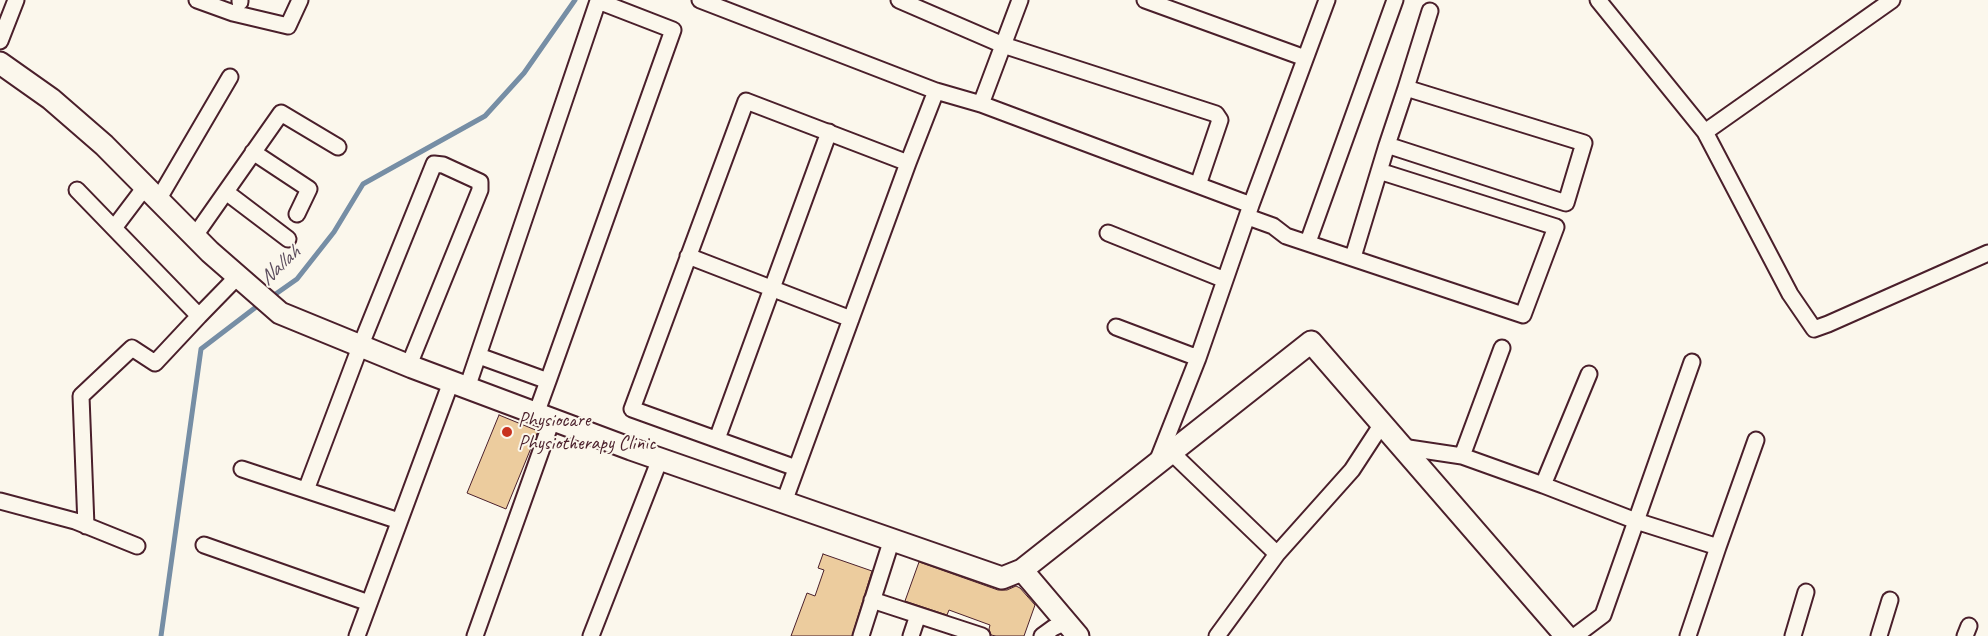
<!DOCTYPE html>
<style>
body{margin:0}
canvas{display:block;background:#fbf7ec}
</style>
<canvas width="1988" height="636"></canvas>
<script>
const c = document.querySelector('canvas').getContext('2d');
c.lineJoin = 'round';
const toPath = rows => new Path2D(rows.map(r => 'M' + r).join(''));
function stroke(path, color, width, dash) { c.strokeStyle = color; c.lineWidth = width; c.lineCap = dash ? 'butt' : 'round'; c.setLineDash(dash || []); c.stroke(path); }
function fillPath(path, color) { c.fillStyle = color; c.fill(path, 'evenodd'); }
function write(font, color, halo, rows, align = 'center') {
  c.font = font + ' Caveat,sans-serif'; c.lineWidth = 4; c.setLineDash([]); c.textBaseline = 'middle'; c.strokeStyle = halo; c.fillStyle = color; for (const [text, x, y, turn = 0] of rows) {
    c.save(); c.translate(x, y); c.rotate((+turn || 0) * Math.PI / 180); c.textAlign = isNaN(turn) ? turn : align; if (halo) c.strokeText(text, 0, 0); c.fillText(text, 0, 0); c.restore();
  }
}
stroke(toPath([
 [270,298,297,279,334,232,363,184,485,116,524,73,575,0],
 [161,636,201,349,260,304]
]), '#768ea5', 5);
const building = toPath([
 [499,415,538,431,506,509,467,493,499,415],
 [823,554,872,571,852,636,791,636,807,593,815,596,824,570,818,568,823,554],
 [919,562,998,590,1007,590,1016,586,1020,588,1035,605,1024,636,996,636,991,635,989,629,990,625,949,610,947,615,905,601,919,562]
]);
fillPath(building, '#eccc9e');
stroke(building, '#4a1f2b', 1);
const street = toPath([
 [197,0,233,13,288,26,300,0],
 [700,0,936,91,981,104,1251,205,1198,358,1157,462],
 [899,0,1003,45,1216,114,1220,120,1198,185],
 [1145,0,1305,58],
 [1598,0,1705,132,1790,294,1814,329,1828,324,1988,253],
 [240,2,240,0],
 [0,41,16,0],
 [1406,88,1430,11],
 [981,104,1020,0],
 [1705,132,1892,0],
 [253,152,309,189,297,214],
 [77,190,199,316,155,363,132,348,81,396,86,526],
 [226,192,288,239],
 [158,200,230,77],
 [1251,205,1327,0],
 [1248,217,1273,226,1286,236,1523,315,1556,227,1379,171],
 [114,228,145,187],
 [1108,233,1225,280],
 [194,237,281,113,338,147],
 [1308,242,1395,0],
 [688,256,851,319],
 [1353,257,1387,145,1406,88,1584,143,1566,203,1387,145],
 [199,316,238,276],
 [1116,327,1198,358],
 [1589,374,1543,485,1636,521,1718,547,1756,440],
 [467,388,598,1,673,30,548,381,479,356],
 [536,414,548,381],
 [717,439,829,132],
 [1402,447,1462,456,1543,485],
 [1171,452,1277,554],
 [1462,456,1502,348],
 [796,468,632,409,746,101,908,163],
 [242,469,399,521],
 [306,490,360,347,434,164,443,165,480,182,480,190,409,365],
 [0,501,75,521,137,546],
 [784,502,908,163,936,91],
 [204,545,369,603],
 [872,600,982,636],
 [357,636,451,382],
 [475,636,552,420],
 [591,636,660,459],
 [861,636,892,539],
 [911,636,918,615],
 [1042,636,1053,628,1066,622],
 [1217,636,1277,554,1352,470,1382,424],
 [1575,636,1603,615,1692,362],
 [1688,636,1718,547],
 [1793,636,1806,592],
 [1879,636,1890,600],
 [1965,636,1969,626]
]);
const secondary = toPath([
 [0,63,51,99,104,145,210,252,280,313,412,367,631,449,1002,578,1022,570,1311,342,1566,636],
 [1022,570,1078,636]
]);
stroke(street, '#4a1f2b', 19);
stroke(secondary, '#4a1f2b', 25);
stroke(street, '#fbf7ec', 15);
stroke(secondary, '#fbf7ec', 21);
for (const [x, y, r, color] of [
 [507,432,6,"#c8321e"]
]) { const dot = new Path2D(); dot.arc(x, y, r, 0, 2 * Math.PI); c.fillStyle = color; c.fill(dot); stroke(dot, '#fbf7ec', 2); }
write('20px', '#4a1f2b', '#fbf7ec', [
 ["Physiocare",518,421],
 ["Physiotherapy Clinic",518,444]
], 'left');
write('italic 21px', '#5c4d5e', '#fbf7ec', [
 ["Nallah",280,266,-43]
]);
</script>
